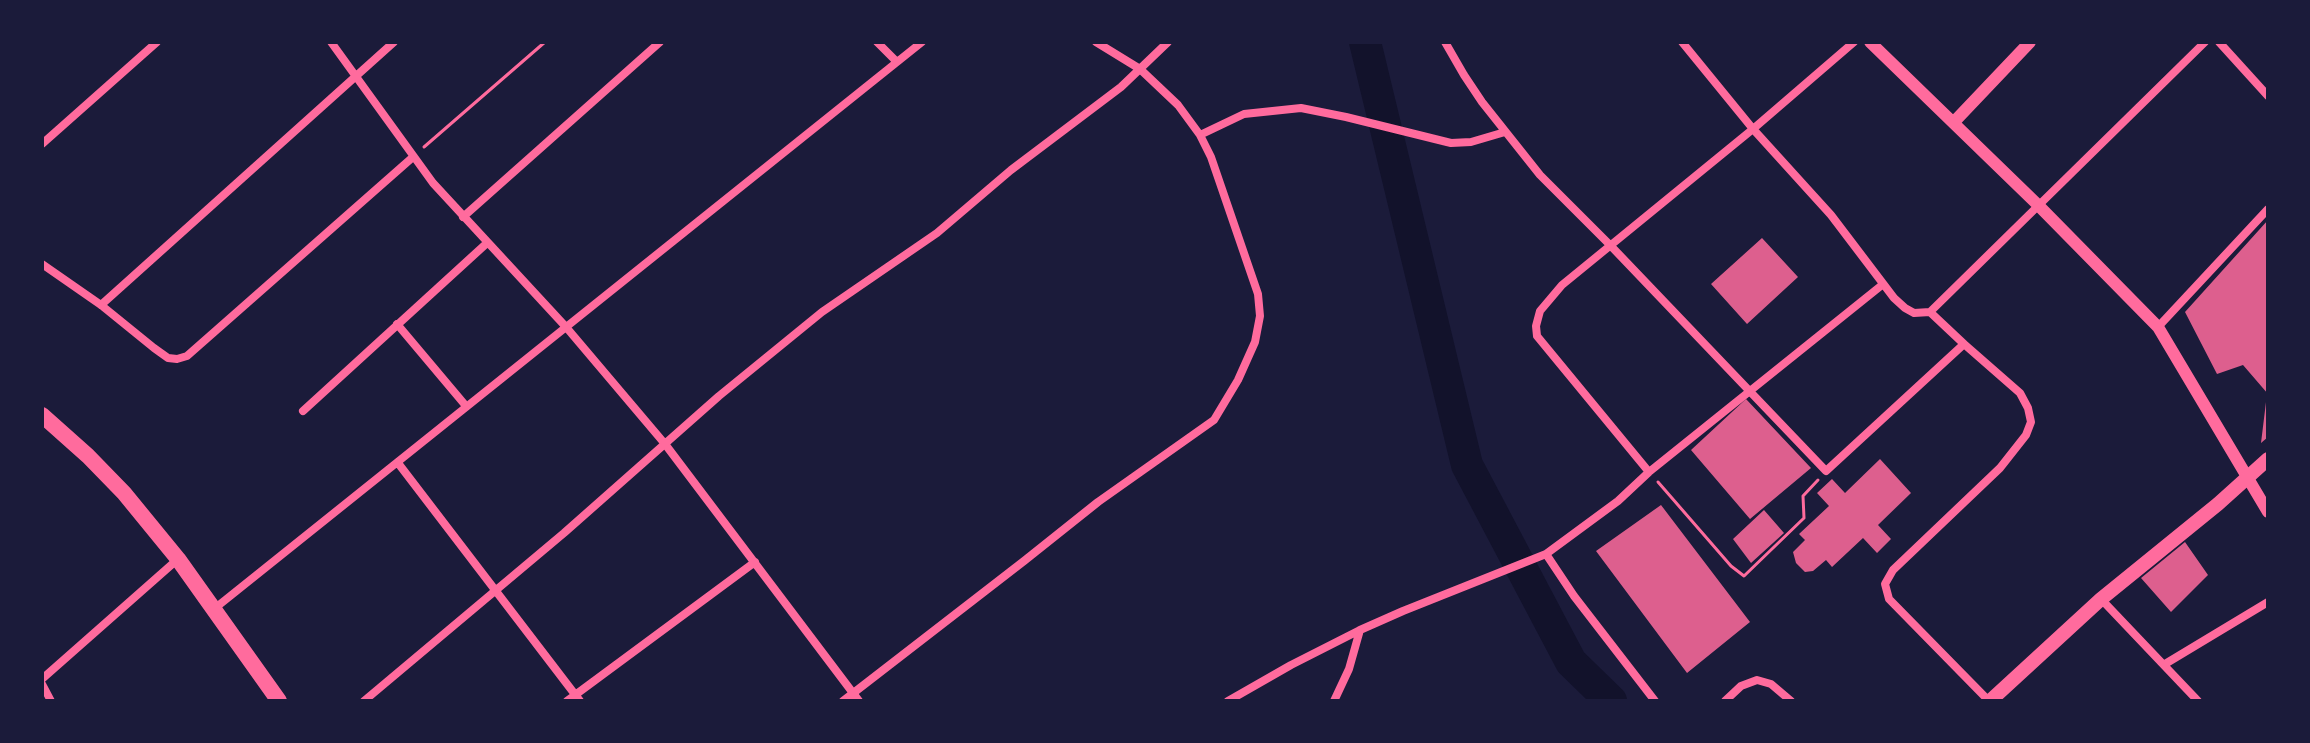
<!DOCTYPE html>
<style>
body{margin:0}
#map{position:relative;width:2310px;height:743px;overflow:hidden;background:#1b1b3a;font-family:Roboto,sans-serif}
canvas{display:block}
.frame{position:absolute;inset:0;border:44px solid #1b1b3a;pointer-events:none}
</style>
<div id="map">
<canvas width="2310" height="743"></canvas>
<div class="frame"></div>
</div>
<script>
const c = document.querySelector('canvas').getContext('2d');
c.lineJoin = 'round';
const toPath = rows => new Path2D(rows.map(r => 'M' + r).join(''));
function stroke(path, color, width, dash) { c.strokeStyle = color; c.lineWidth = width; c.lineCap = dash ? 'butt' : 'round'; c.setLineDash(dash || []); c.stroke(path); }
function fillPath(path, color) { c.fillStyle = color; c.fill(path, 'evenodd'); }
stroke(toPath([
 [1365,42,1467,465,1571,662,1611,701]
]), '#12122b', 32);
fillPath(toPath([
 [2268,220,2268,394,2243,365,2217,374,2185,312],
 [1762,238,1798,277,1747,324,1711,284],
 [1746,399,1811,468,1750,519,1691,450],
 [2266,402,2268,403,2268,437,2261,443],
 [1880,459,1911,493,1878,525,1891,539,1877,553,1863,538,1832,567,1826,560,1813,571,1805,572,1796,563,1793,552,1805,540,1799,534,1829,506,1817,493,1832,479,1845,493],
 [1661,505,1750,622,1687,673,1596,551],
 [1764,510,1784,533,1751,563,1733,539],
 [2185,542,2208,575,2171,612,2141,578]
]), '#dd5f8e');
stroke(toPath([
 [424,147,545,42],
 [1658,482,1731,566,1744,576,1804,518,1803,496,1818,480]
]), '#ff6b9d', 3);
stroke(toPath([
 [331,42,433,183,566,327,665,444,859,701],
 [877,42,897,62],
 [1445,42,1464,75,1482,102,1540,175,1610,245,1826,471,1964,344,2020,393,2028,408,2031,422,2026,435,2000,468,1893,570,1885,584,1889,599,1989,701],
 [1682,42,1753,129,1831,215,1894,298,1905,308,1914,313,1930,312,1964,344],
 [2219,42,2268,96],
 [1200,135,1244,114,1301,108,1346,117,1451,143,1471,142,1505,132],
 [42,144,157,42],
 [463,217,660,42],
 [42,264,101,305,154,348,168,358,177,359,187,356,413,157],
 [101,305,394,42],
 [1930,312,2205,42],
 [397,324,466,406],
 [2158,327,2268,209],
 [303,411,487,243],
 [398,463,580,701],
 [1649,472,1537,336,1536,326,1540,311,1562,285,1753,129,1854,42],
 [1546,554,1574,596,1655,701],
 [2101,599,2198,701],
 [214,609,922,42],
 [2165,664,2268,602],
 [42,679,178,559],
 [42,684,51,701],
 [364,701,564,533,719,396,822,312,937,233,1011,170,1121,87,1168,42],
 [567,701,755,562],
 [843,701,1024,561,1098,502,1214,420,1238,380,1255,342,1260,316,1258,294,1211,157,1200,135,1178,105,1140,69,1096,42],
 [1228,701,1291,665,1360,630,1403,611,1546,554,1618,501,1649,472,1882,285],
 [1334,701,1349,669,1360,630],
 [1725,701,1741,686,1757,680,1771,684,1791,701]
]), '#ff6b9d', 8);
stroke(toPath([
 [1870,42,2038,205,2158,327,2268,512],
 [1954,122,2030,42]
]), '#ff6b9d', 12);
stroke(toPath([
 [1990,701,2101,599,2218,504,2268,459]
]), '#ff6b9d', 14);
stroke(toPath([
 [42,415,88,456,124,493,178,559,279,701]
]), '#ff6b9d', 16);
</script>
